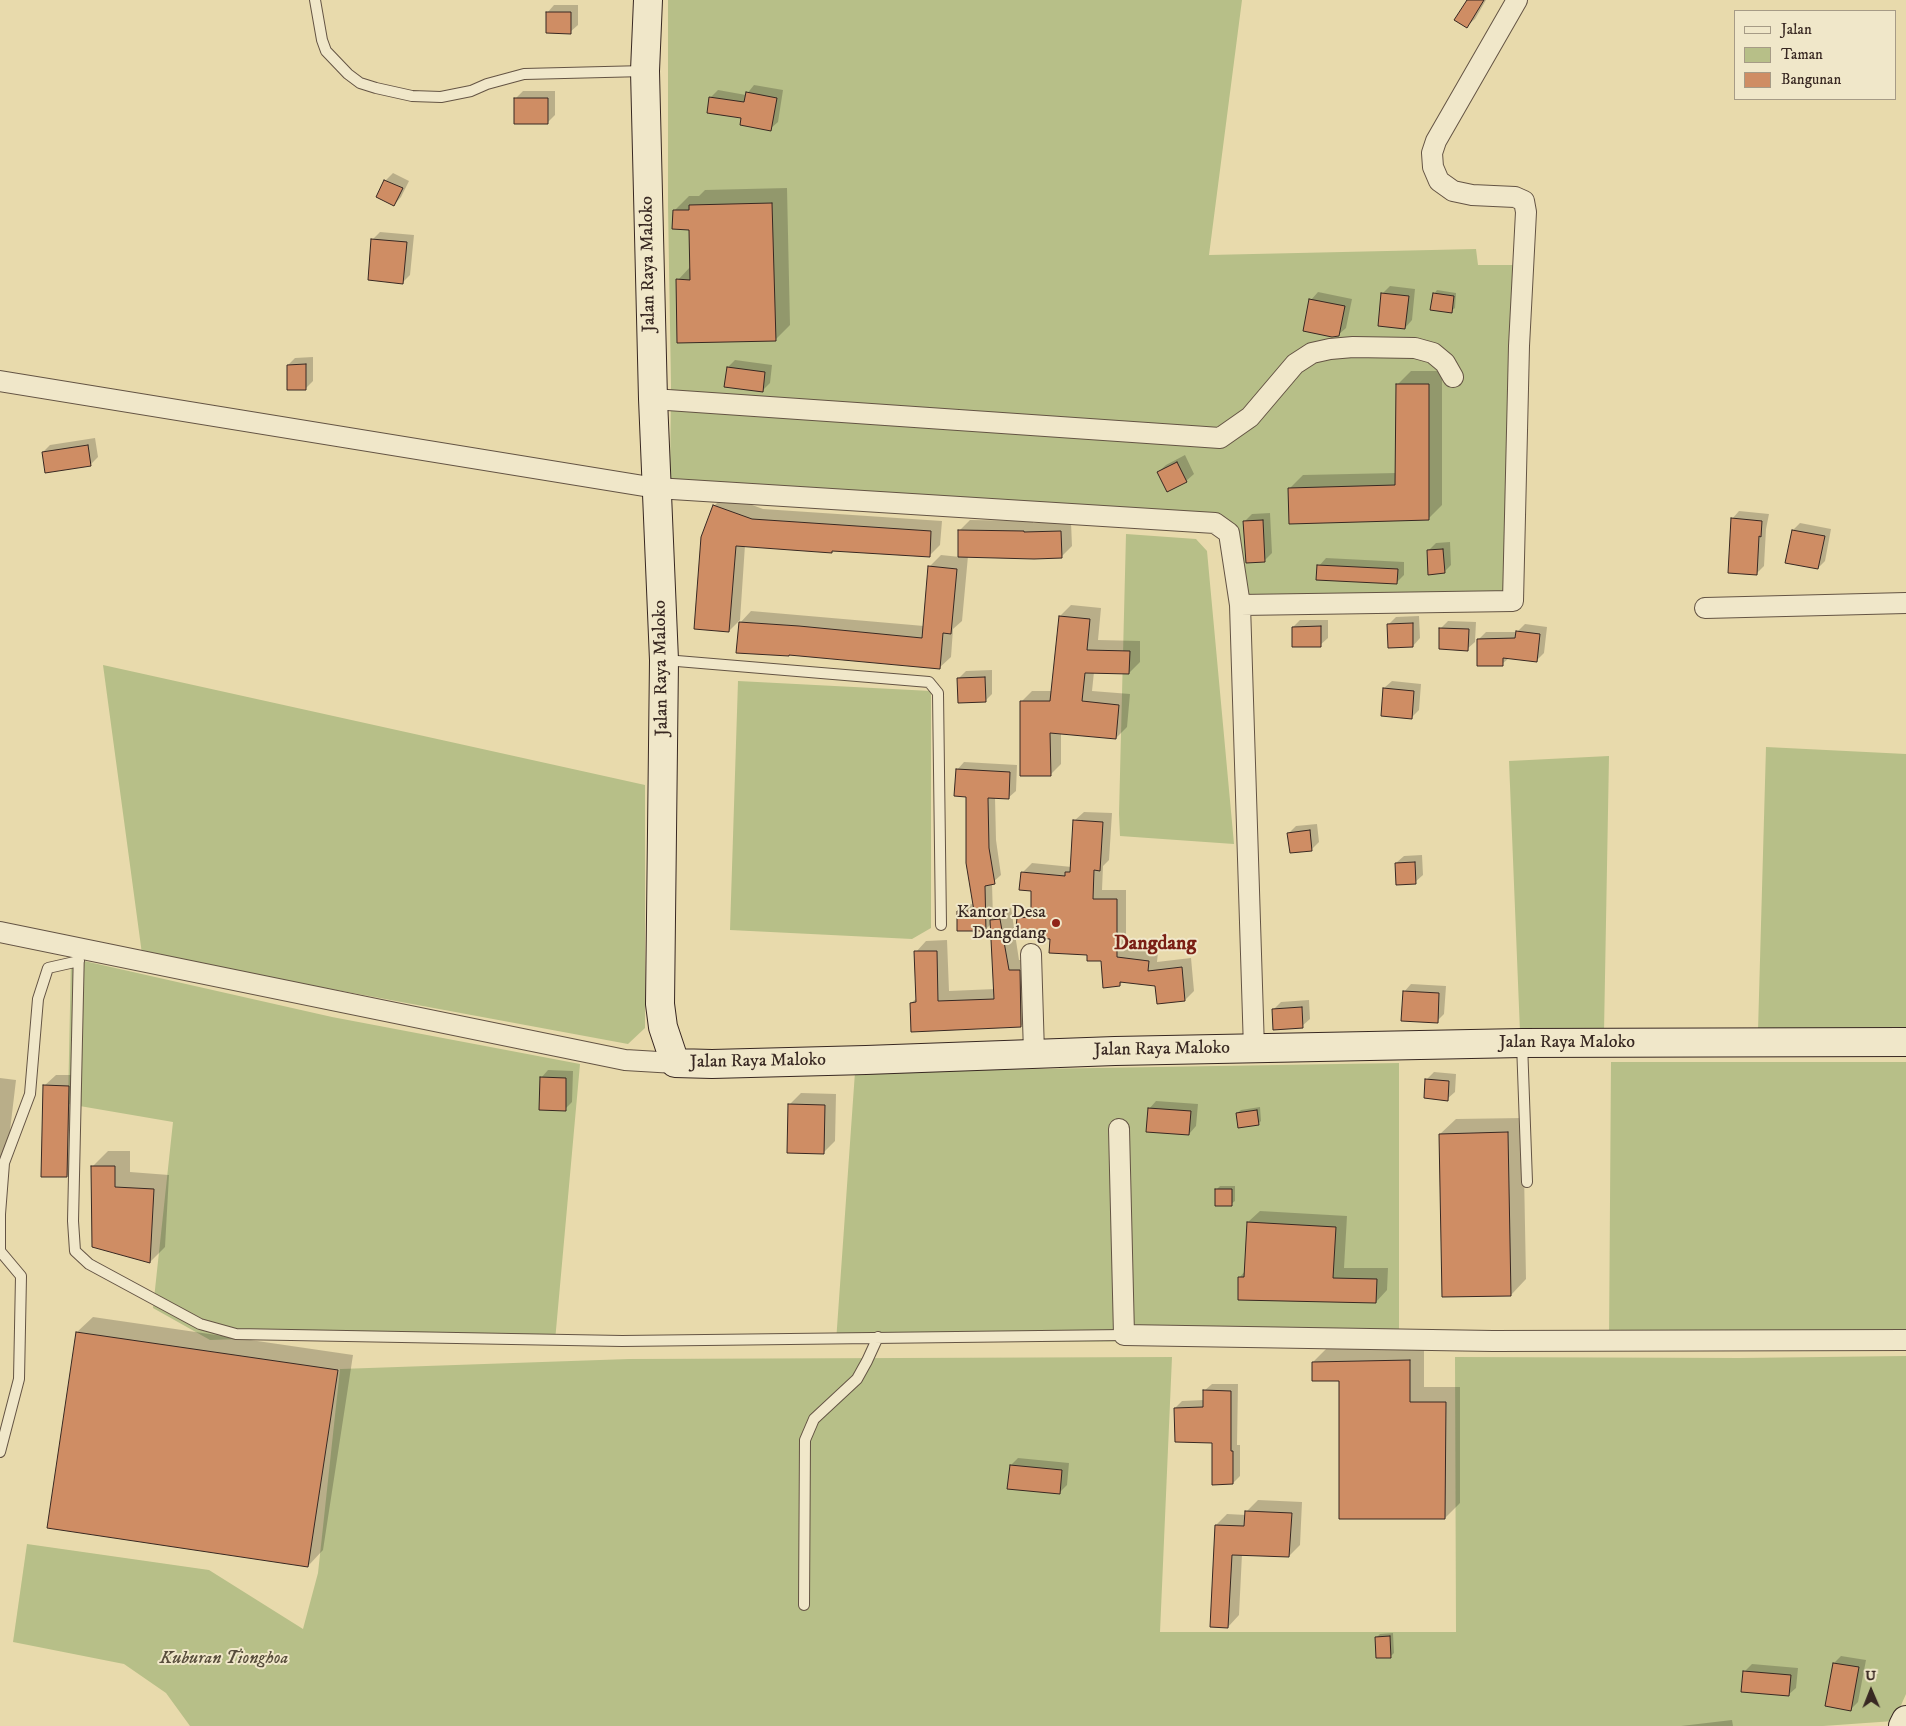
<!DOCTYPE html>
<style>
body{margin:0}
#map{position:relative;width:1906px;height:1726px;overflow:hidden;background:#e8daac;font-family:"IM FELL DW Pica",serif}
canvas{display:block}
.legend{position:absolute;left:1734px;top:10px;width:162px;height:90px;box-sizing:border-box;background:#f0e7c9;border:1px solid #a69b86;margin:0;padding:6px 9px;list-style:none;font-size:15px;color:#382822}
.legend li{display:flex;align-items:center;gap:10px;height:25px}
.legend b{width:25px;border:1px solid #a69b86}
.north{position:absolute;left:1846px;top:1666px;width:50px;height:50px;-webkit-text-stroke:4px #f0e7c9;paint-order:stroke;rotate:359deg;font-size:14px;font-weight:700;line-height:20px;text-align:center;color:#382822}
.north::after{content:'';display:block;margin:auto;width:18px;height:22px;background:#382822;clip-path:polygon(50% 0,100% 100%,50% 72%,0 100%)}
</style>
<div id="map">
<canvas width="1906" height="1726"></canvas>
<ul class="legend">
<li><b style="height:6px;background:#f0e7c9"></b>Jalan</li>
<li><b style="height:14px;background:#b7bf88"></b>Taman</li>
<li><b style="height:14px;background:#cf8d64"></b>Bangunan</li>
</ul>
<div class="north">U</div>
</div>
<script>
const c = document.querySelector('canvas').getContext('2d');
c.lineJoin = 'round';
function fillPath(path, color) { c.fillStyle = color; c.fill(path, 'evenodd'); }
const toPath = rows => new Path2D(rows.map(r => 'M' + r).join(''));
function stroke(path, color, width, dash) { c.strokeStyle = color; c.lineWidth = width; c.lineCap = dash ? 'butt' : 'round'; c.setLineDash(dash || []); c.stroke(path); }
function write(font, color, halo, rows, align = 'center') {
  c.font = font + ' "IM FELL DW Pica",serif'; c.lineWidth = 4; c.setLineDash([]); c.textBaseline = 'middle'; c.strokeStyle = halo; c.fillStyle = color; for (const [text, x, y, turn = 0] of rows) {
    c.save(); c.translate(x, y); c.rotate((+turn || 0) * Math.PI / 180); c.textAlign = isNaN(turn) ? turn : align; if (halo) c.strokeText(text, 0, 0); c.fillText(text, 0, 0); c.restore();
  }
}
fillPath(toPath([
 [668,0,1242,0,1209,255,1476,249,1478,265,1513,265,1504,601,1233,599,1227,520,670,479,671,385,668,206],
 [1126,534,1196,539,1207,551,1234,844,1120,836,1119,814],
 [103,665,645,785,645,1028,628,1044,142,954],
 [738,681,931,691,931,928,912,939,730,930],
 [1766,747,1906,754,1906,1030,1758,1031],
 [1609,756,1604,1032,1520,1032,1509,761],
 [71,958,332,1017,580,1064,555,1341,305,1337,210,1340,153,1308,173,1122,68,1104],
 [1611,1062,1906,1062,1906,1340,1609,1341],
 [1399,1063,1399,1341,836,1342,855,1072],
 [1906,1356,1906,1694,1894,1721,1823,1726,190,1726,166,1693,124,1664,13,1642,27,1544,209,1570,303,1629,318,1573,340,1369,629,1359,1172,1357,1160,1632,1456,1632,1455,1357,1740,1358]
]), '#b7bf88');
fillPath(toPath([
 [1468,0,1486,0,1475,19,1467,26],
 [554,5,578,5,578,25,570,32,547,13],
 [754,85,783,90,778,122,770,129,743,117,710,98,718,90,746,95],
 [523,91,555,91,555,115,547,123,516,98],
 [393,173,409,181,401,197,394,205,378,197,386,180],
 [787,188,790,325,775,340,678,280,691,266,690,228,674,211,689,196,699,196,705,190],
 [380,232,414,235,410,275,402,283,373,239],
 [1390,286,1415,289,1412,320,1405,328,1382,294],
 [1437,290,1456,293,1455,308,1451,311,1434,294],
 [1318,292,1352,299,1346,328,1338,335,1311,300],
 [313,357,313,381,306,388,288,365,295,358],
 [735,360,772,365,770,383,762,391,728,367],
 [1411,371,1442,371,1442,505,1428,519,1289,489,1303,475,1396,473,1397,385],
 [95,438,98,457,91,464,43,452,50,445],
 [1185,455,1194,474,1186,481,1158,472,1166,465],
 [725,495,763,509,942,521,940,545,929,556,745,545,740,620,729,631,714,506],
 [1739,511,1769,514,1766,529,1764,566,1756,574,1732,519],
 [1270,513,1272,553,1264,561,1244,522,1252,514],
 [970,520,1033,521,1033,523,1071,522,1072,546,1062,556,968,556,962,621,953,629,951,657,939,668,740,623,751,611,924,626,929,567,941,555,960,557,960,530],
 [1800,523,1831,529,1825,561,1818,568,1793,530],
 [1450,542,1451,565,1444,572,1428,551,1436,543],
 [1326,558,1404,562,1404,575,1396,583,1319,566],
 [1071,605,1101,608,1098,640,1140,641,1140,662,1129,673,1094,672,1092,691,1130,694,1127,727,1116,738,1061,733,1061,764,1050,775,1021,702,1032,691,1052,691,1060,616],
 [1419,616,1420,638,1413,646,1388,625,1396,617],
 [1300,620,1328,620,1328,638,1320,645,1293,627],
 [1448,621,1476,622,1475,642,1467,649,1441,628],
 [1525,624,1547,627,1544,653,1536,661,1509,658,1502,664,1479,639,1486,632,1517,632],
 [992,670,992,694,985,701,958,679,966,671],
 [1392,681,1421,684,1419,710,1411,718,1384,688],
 [964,762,1017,765,1016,791,1008,798,995,797,996,840,1001,875,992,883,993,919,1002,909,1011,908,1019,960,1030,960,1032,1015,1021,1026,911,1003,917,998,916,952,926,941,947,940,949,991,995,989,992,923,986,929,958,912,965,905,974,904,967,796,957,770],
 [1084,812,1112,813,1109,860,1103,866,1102,890,1126,890,1126,948,1158,952,1157,962,1191,958,1194,991,1185,1000,1156,985,1123,981,1120,985,1102,960,1051,938,1018,918,1028,909,1032,909,1032,890,1022,873,1032,863,1072,867,1074,821],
 [1317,824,1319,842,1311,850,1288,834,1296,826],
 [1422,855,1423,875,1415,882,1396,863,1404,856],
 [1411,984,1446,986,1444,1014,1437,1021,1404,992],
 [1309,1000,1310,1019,1302,1026,1273,1010,1281,1002],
 [548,1070,573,1071,572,1102,565,1109,541,1078],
 [1434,1072,1456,1074,1455,1092,1447,1099,1427,1079],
 [56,1075,80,1075,78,1164,67,1176,44,1086],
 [0,1078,16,1080,2,1198,0,1200],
 [801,1093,836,1094,835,1141,824,1152,789,1105],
 [1156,1101,1198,1104,1196,1126,1189,1134,1149,1109],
 [1260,1107,1261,1121,1258,1124,1237,1113,1241,1110],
 [1523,1118,1526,1279,1511,1295,1440,1134,1456,1119],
 [108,1151,130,1151,130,1172,169,1175,165,1247,150,1262,92,1167],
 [1220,1186,1235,1186,1235,1201,1231,1204,1216,1190],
 [1260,1211,1347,1216,1344,1268,1388,1268,1387,1290,1376,1302,1240,1277,1245,1271,1248,1222],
 [93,1317,353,1355,323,1550,308,1566,48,1527,77,1332],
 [1424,1346,1424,1387,1460,1387,1460,1503,1445,1518,1340,1380,1313,1362,1328,1347],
 [1212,1384,1238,1384,1237,1445,1240,1445,1240,1476,1233,1483,1213,1441,1175,1408,1182,1401,1204,1400,1204,1391],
 [1018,1458,1069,1463,1067,1485,1059,1493,1011,1465],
 [1258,1500,1302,1502,1300,1545,1289,1556,1242,1554,1239,1615,1228,1627,1216,1525,1227,1514,1246,1515,1246,1512],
 [1393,1633,1394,1653,1390,1657,1377,1637,1380,1634],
 [1841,1656,1866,1660,1858,1702,1851,1709,1834,1663],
 [1752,1664,1798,1668,1796,1688,1788,1695,1745,1671],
 [1732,1720,1733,1726,1681,1726]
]), '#0003');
const building = toPath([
 [1467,0,1484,0,1467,28,1454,20,1467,0],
 [546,12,571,12,571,34,546,33,546,12],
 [746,92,777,98,771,131,740,125,741,118,707,113,709,97,744,102,746,92],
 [514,98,548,98,548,124,514,124,514,98],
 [384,180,403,188,394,206,376,197,384,180],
 [772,203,776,341,677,343,676,279,690,280,689,230,672,229,673,210,689,210,689,205,772,203],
 [371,239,407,242,403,284,368,280,371,239],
 [1381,293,1409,296,1405,329,1378,326,1381,293],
 [1433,293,1454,296,1452,313,1430,310,1433,293],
 [1309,299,1345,306,1339,336,1332,337,1303,331,1309,299],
 [306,364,306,390,287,390,287,365,306,364],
 [727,367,765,372,763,392,724,387,727,367],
 [1396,384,1429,384,1429,520,1289,524,1288,488,1395,485,1396,384],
 [88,445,91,466,45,473,42,452,88,445],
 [1177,462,1187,482,1167,492,1157,472,1177,462],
 [713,505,752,519,931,531,930,557,832,551,832,553,736,546,729,632,694,629,701,537,713,505],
 [1731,518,1762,521,1761,537,1759,536,1757,575,1728,573,1731,518],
 [1263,520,1265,562,1246,563,1243,521,1263,520],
 [958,530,1024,531,1024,532,1061,531,1062,558,1034,559,958,557,958,530],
 [1792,530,1825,536,1818,569,1785,563,1792,530],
 [1443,549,1445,573,1428,575,1427,550,1443,549],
 [1317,565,1398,569,1397,584,1316,580,1317,565],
 [928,566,957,569,951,634,943,633,940,669,789,655,789,656,736,653,739,622,799,626,922,638,928,566],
 [1059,616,1090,619,1087,650,1130,651,1129,674,1085,673,1082,701,1119,705,1116,739,1050,733,1051,776,1020,776,1020,701,1050,701,1059,616],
 [1413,623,1413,647,1388,648,1387,624,1413,623],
 [1321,626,1321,647,1292,647,1292,627,1321,626],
 [1439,628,1469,629,1468,651,1439,649,1439,628],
 [1516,631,1540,634,1537,662,1503,658,1503,666,1477,666,1477,639,1515,638,1516,631],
 [985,677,986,702,958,703,957,678,985,677],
 [1383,688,1414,691,1412,719,1381,716,1383,688],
 [956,769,1010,772,1009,799,988,798,989,848,995,884,985,886,986,931,957,931,957,911,974,911,966,863,966,797,954,796,956,769],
 [1073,820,1103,822,1100,871,1094,870,1093,899,1117,899,1117,957,1149,961,1148,971,1182,967,1185,1001,1157,1004,1155,986,1120,982,1120,986,1103,988,1101,961,1087,961,1087,955,1049,953,1050,939,1015,937,1017,918,1031,917,1031,891,1019,890,1021,872,1065,876,1065,872,1070,872,1073,820],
 [1310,830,1312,851,1290,853,1287,833,1310,830],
 [1415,862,1416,884,1396,885,1395,863,1415,862],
 [1000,919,1009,970,1020,970,1021,1027,911,1032,910,1003,916,1002,914,951,937,951,938,1001,994,999,990,920,1000,919],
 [1403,991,1439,993,1438,1023,1401,1021,1403,991],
 [1302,1007,1303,1028,1273,1030,1272,1009,1302,1007],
 [540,1077,566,1078,566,1111,539,1110,540,1077],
 [1425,1079,1449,1081,1448,1101,1424,1098,1425,1079],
 [43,1085,69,1086,67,1177,41,1177,43,1085],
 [788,1104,825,1105,824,1154,787,1153,788,1104],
 [1148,1108,1191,1111,1189,1135,1146,1132,1148,1108],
 [1257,1110,1259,1125,1238,1128,1236,1113,1257,1110],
 [1508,1132,1511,1296,1442,1297,1439,1134,1508,1132],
 [91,1166,115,1166,115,1187,154,1189,150,1263,92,1247,91,1166],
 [1215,1189,1232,1189,1232,1206,1215,1206,1215,1189],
 [1247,1222,1336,1227,1333,1278,1377,1279,1376,1303,1238,1300,1238,1277,1244,1277,1247,1222],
 [76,1332,338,1370,308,1567,47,1528,76,1332],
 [1410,1360,1410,1402,1446,1402,1445,1519,1339,1519,1339,1381,1312,1381,1312,1362,1410,1360],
 [1203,1390,1231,1391,1231,1451,1233,1451,1233,1484,1212,1485,1212,1443,1175,1442,1174,1408,1203,1407,1203,1390],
 [1010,1465,1062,1470,1060,1494,1007,1489,1010,1465],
 [1245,1511,1292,1513,1289,1557,1232,1555,1228,1628,1210,1627,1215,1525,1244,1526,1245,1511],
 [1390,1636,1391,1658,1376,1658,1375,1637,1390,1636],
 [1833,1663,1859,1667,1851,1711,1825,1706,1833,1663],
 [1743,1671,1791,1675,1789,1696,1741,1692,1743,1671]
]);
fillPath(building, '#cf8d64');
stroke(building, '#382822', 1);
const lane = toPath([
 [315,0,322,40,326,51,348,74,360,83,376,88,412,96,441,97,471,91,487,84,524,74,645,71],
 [665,660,929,682,938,693,941,925],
 [79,948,73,1221,75,1251,89,1264,200,1324,236,1334,622,1341,1124,1335],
 [1522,1043,1527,1182],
 [0,1252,0,1214,4,1163,30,1094,38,999,48,968,79,961],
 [0,1452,19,1379,21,1276,0,1251],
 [804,1605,805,1440,814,1419,857,1379,867,1361,878,1337]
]);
const street = toPath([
 [0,381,656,488,1215,523,1229,533,1240,605,1254,1049],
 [653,399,1220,438,1250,417,1295,364,1312,353,1330,349,1353,347,1415,348,1433,353,1445,363,1453,377],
 [1240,605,1513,601,1519,346,1526,212,1524,201,1515,197,1472,195,1453,191,1439,181,1433,167,1432,153,1436,141,1517,0],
 [1705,608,1906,603],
 [0,932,625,1060,675,1063],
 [1031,954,1034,1053],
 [1119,1129,1124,1335,1493,1341,1906,1340]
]);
const secondary = toPath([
 [648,0,645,71,653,399,664,660,660,1004,663,1027,675,1063,712,1064,866,1060,1115,1051,1522,1043,1906,1042],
 [1903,1726,1906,1720]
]);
stroke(lane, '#645444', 12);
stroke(street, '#645444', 22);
stroke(secondary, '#382822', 30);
stroke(lane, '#f0e7c9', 10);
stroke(street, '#f0e7c9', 20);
stroke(secondary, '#f0e7c9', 28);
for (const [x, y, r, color] of [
 [1056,923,5,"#8f2418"]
]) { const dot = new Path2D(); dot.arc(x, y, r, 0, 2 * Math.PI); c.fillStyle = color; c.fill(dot); stroke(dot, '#f0e7c9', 2); }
write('18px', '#382822', '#f0e7c9', [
 ["Jalan Raya Maloko",649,264,-91],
 ["Jalan Raya Maloko",662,668,-91],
 ["Jalan Raya Maloko",1567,1043],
 ["Jalan Raya Maloko",1162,1050,-1],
 ["Jalan Raya Maloko",758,1062,-1]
]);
write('18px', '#382822', '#f0e7c9', [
 ["Kantor Desa",1046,913],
 ["Dangdang",1046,934]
], 'right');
write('italic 18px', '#584e3c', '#f0e7c9', [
 ["Kuburan Tionghoa",224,1659]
]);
write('bold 20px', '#7a1f14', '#f0e7c9', [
 ["Dangdang",1155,945]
]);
</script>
